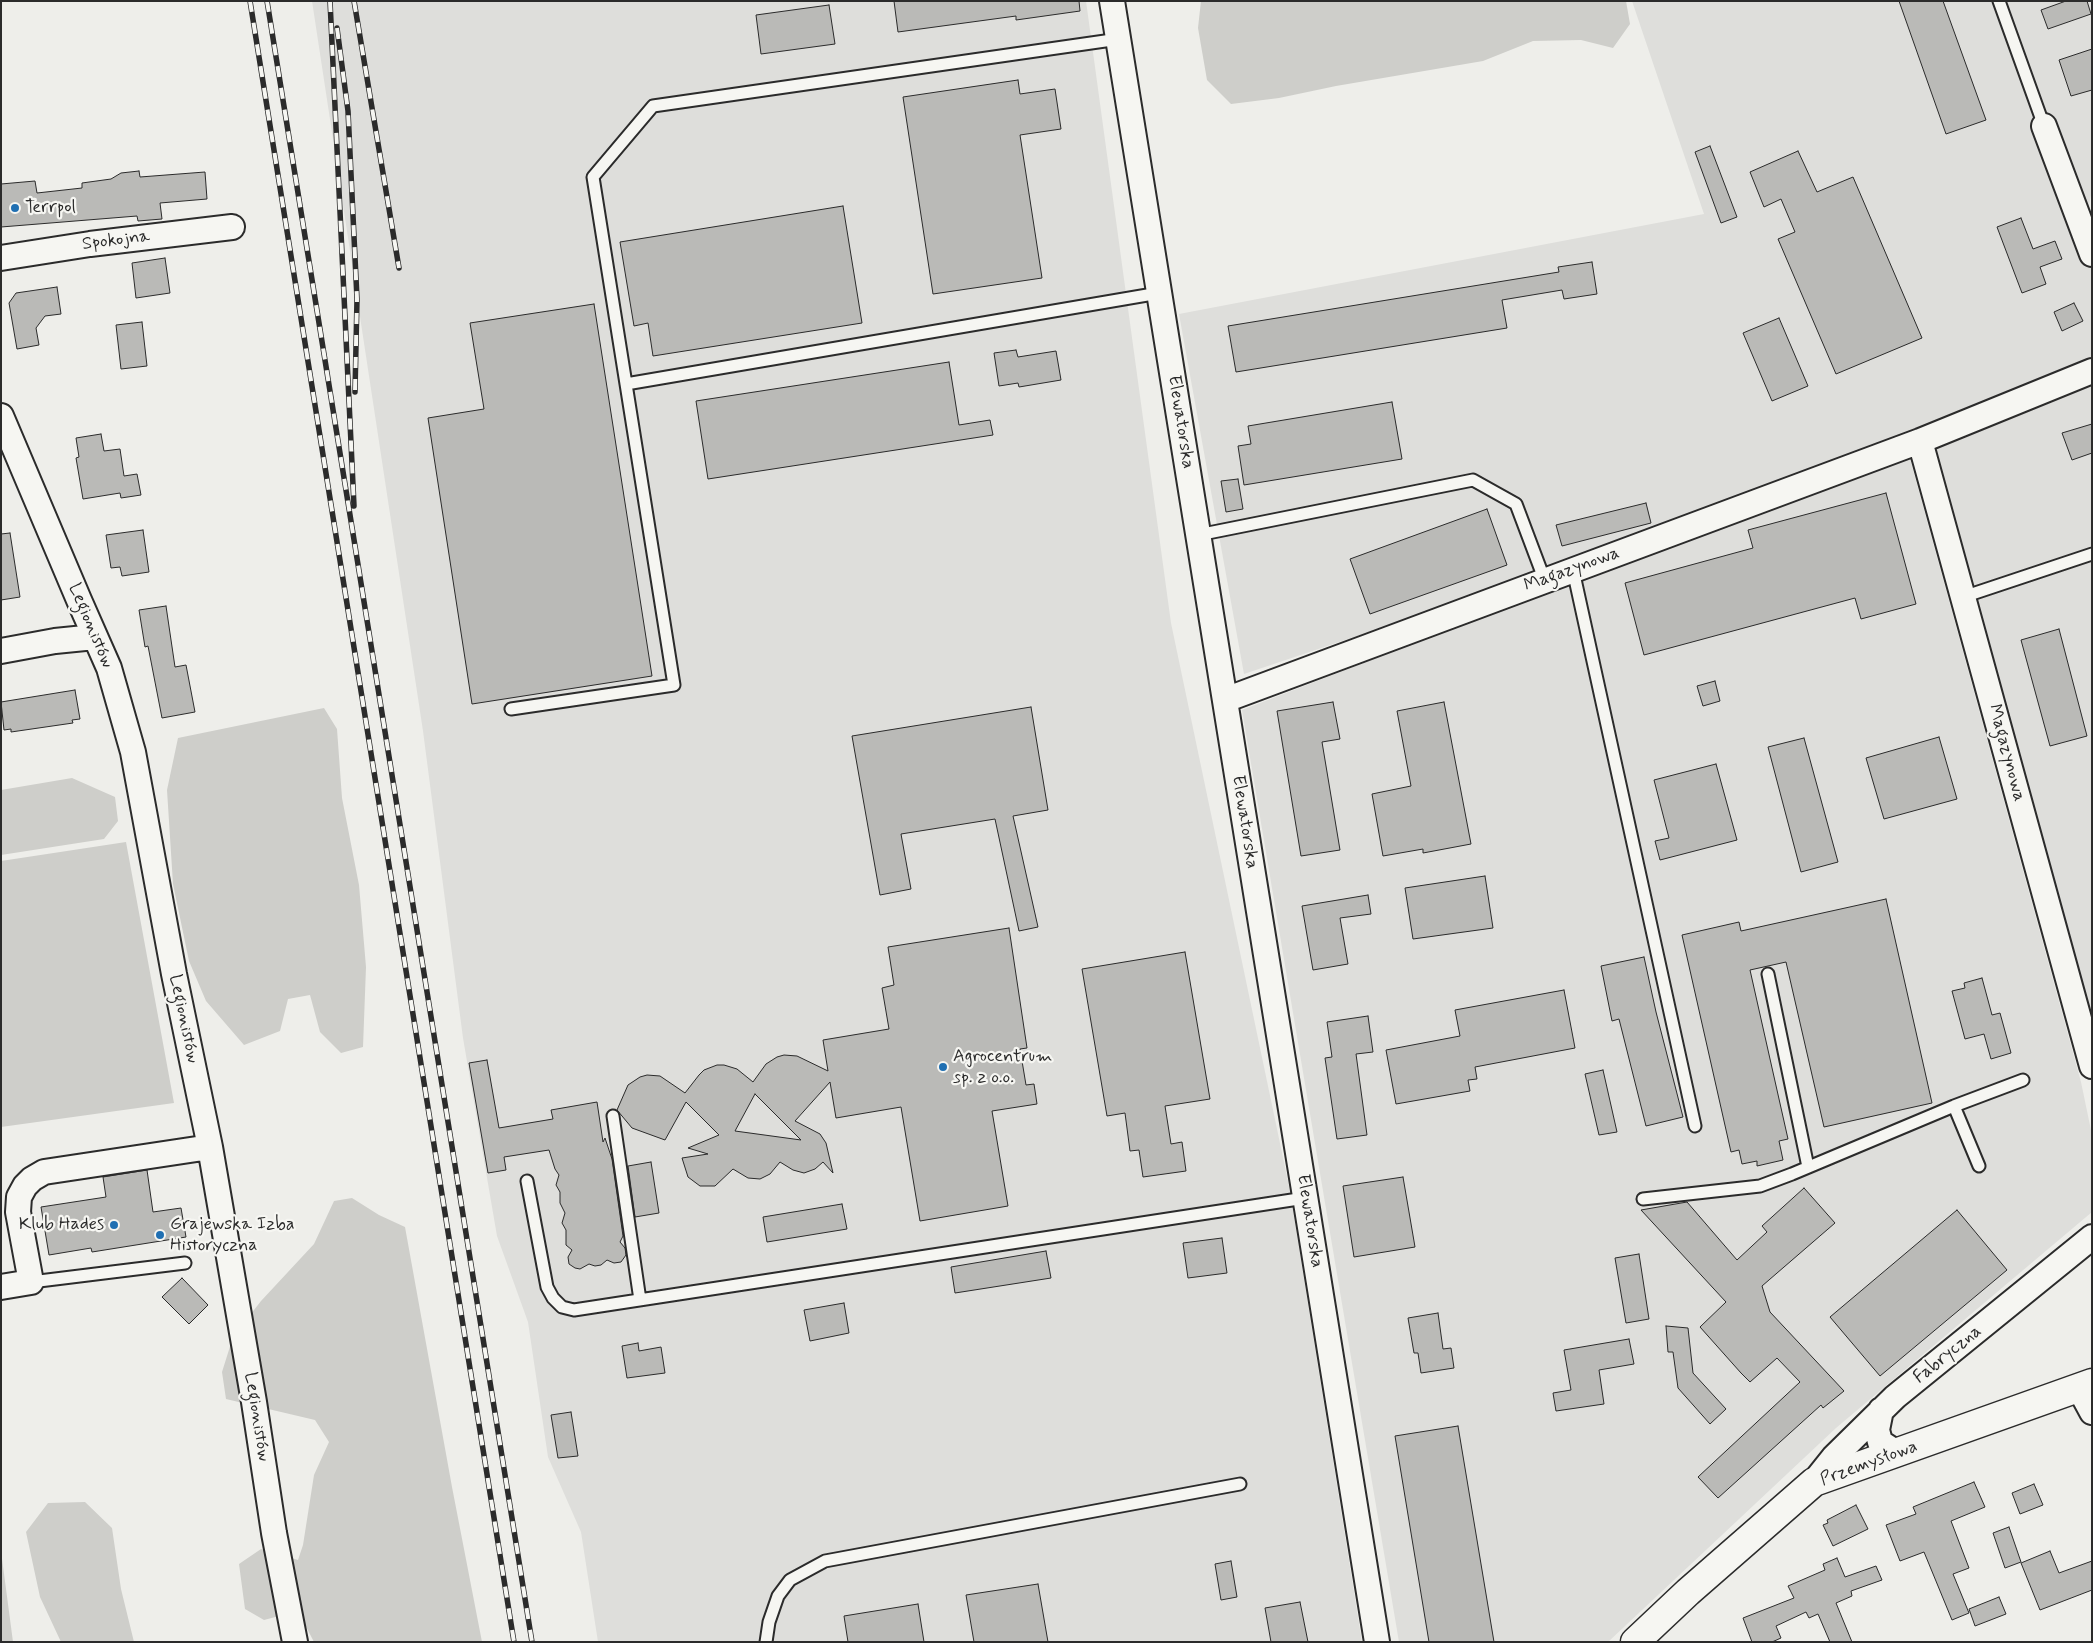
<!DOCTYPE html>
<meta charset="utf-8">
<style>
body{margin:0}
#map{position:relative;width:2093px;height:1643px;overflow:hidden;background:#eeeeea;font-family:Mynerve,sans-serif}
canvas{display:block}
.frame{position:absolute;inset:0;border:2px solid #2b2b2b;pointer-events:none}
</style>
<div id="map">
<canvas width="2093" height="1643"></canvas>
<div class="frame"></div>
</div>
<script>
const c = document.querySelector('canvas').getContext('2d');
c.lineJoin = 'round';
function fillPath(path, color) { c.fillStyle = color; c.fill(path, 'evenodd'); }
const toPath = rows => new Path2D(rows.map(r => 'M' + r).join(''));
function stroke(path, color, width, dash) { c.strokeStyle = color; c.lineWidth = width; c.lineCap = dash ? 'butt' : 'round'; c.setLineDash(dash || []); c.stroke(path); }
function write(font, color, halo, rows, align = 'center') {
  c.font = font + ' Mynerve,sans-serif'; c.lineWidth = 4.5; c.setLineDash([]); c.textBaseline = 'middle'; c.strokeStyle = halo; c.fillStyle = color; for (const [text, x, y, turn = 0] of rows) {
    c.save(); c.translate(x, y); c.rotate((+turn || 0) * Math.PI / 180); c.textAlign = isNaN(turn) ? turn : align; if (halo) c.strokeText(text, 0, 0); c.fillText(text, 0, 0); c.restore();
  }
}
fillPath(toPath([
 [312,1,1086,1,1171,623,1290,1191,1362,1642,598,1642,581,1532,548,1457,528,1322,497,1236,463,1038,423,731],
 [1632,1,2092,1,2092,190,2089,205,2092,215,2092,1025,1928,444,1244,674,1179,314,1704,214],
 [1909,455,2081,1082,2092,1135,2092,1212,1836,1428,1608,1642,1399,1642,1242,710,1849,475]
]), '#dededb');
fillPath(toPath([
 [1201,1,1626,1,1630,24,1613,48,1581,40,1533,41,1483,61,1336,86,1279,98,1231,104,1207,80,1198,28],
 [324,708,337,729,342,798,359,885,366,967,363,1047,341,1053,320,1032,310,995,288,999,280,1031,244,1045,206,1001,189,961,173,884,167,790,178,738],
 [72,778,115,797,118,821,104,839,1,855,1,790],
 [126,842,174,1103,1,1127,1,861],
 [352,1198,379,1215,405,1227,452,1487,482,1642,314,1642,298,1611,264,1620,245,1609,239,1564,261,1549,298,1560,303,1545,314,1475,329,1442,315,1420,226,1399,222,1372,233,1337,261,1301,314,1244,334,1201],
 [85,1502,112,1528,121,1589,134,1642,61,1642,40,1597,26,1532,48,1503],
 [1,1551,13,1642,1,1642]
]), '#cececa');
const building = toPath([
 [894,1,1079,1,1080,11,1016,20,1016,16,898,32,894,1],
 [1899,1,1943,1,1986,120,1946,134,1899,1],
 [2066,1,2087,1,2091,14,2048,29,2041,10,2066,1],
 [829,5,835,44,761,54,756,15,829,5],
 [2092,49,2092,90,2071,96,2059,60,2092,49],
 [1018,80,1020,94,1055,89,1061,129,1020,135,1042,278,933,294,903,97,1018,80],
 [1710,146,1737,217,1721,223,1695,152,1710,146],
 [1798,151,1817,192,1853,177,1922,338,1836,374,1778,239,1795,232,1781,199,1764,207,1750,172,1798,151],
 [139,171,140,177,205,172,207,199,160,203,162,219,138,221,137,216,1,227,1,184,35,181,37,193,82,188,82,183,111,179,121,173,139,171],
 [843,206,862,323,653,356,648,323,634,326,620,242,843,206],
 [2021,218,2033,249,2055,241,2062,259,2040,267,2046,284,2022,293,1997,227,2021,218],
 [165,258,170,293,136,298,132,263,165,258],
 [1592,262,1597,294,1564,299,1562,290,1502,300,1507,328,1236,372,1228,326,1559,272,1558,267,1592,262],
 [57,287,61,314,45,316,36,328,39,345,17,349,9,303,16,293,57,287],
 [2074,303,2083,321,2062,331,2054,312,2074,303],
 [594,304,652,676,472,704,428,418,484,409,470,323,594,304],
 [1779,318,1808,386,1772,401,1743,333,1779,318],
 [142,322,147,366,121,369,116,325,142,322],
 [1016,350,1018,357,1056,351,1061,380,1019,387,1018,383,999,386,994,353,1016,350],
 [949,362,959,425,990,420,993,435,708,479,696,401,949,362],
 [1392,402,1402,459,1244,485,1238,446,1251,444,1248,426,1392,402],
 [2092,424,2092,453,2072,460,2062,433,2092,424],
 [101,434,104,451,120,449,124,476,137,474,141,495,121,498,120,493,83,499,76,458,79,457,76,438,101,434],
 [1238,479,1243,509,1226,512,1221,481,1238,479],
 [1886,493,1916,604,1861,619,1855,598,1644,655,1625,583,1753,548,1748,530,1886,493],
 [1646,503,1651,523,1562,546,1556,525,1646,503],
 [1487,509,1507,565,1370,614,1350,559,1487,509],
 [143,530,149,572,122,576,120,567,111,568,106,535,143,530],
 [10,533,20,597,1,600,1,534,10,533],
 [166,606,175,667,186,665,195,712,162,718,148,646,145,647,139,610,166,606],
 [2059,629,2087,736,2050,746,2021,640,2059,629],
 [1715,681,1720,701,1703,706,1697,686,1715,681],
 [75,690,80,719,72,720,73,723,11,732,11,729,4,730,1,702,75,690],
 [1333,702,1340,739,1322,742,1340,850,1301,856,1277,711,1333,702],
 [1444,702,1471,844,1423,853,1423,849,1383,856,1372,794,1411,786,1397,711,1444,702],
 [1031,707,1048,810,1013,816,1038,927,1019,931,995,819,901,834,911,889,880,895,852,736,1031,707],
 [1939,737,1957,799,1884,819,1866,758,1939,737],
 [1804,738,1838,862,1801,872,1768,747,1804,738],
 [1716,764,1737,840,1660,860,1655,841,1669,838,1654,780,1716,764],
 [1485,876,1493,928,1413,939,1405,888,1485,876],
 [1368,895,1371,914,1340,918,1348,964,1313,970,1302,906,1368,895],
 [1886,899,1932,1103,1824,1127,1786,962,1750,970,1788,1139,1779,1141,1783,1160,1757,1166,1757,1161,1742,1164,1739,1150,1731,1152,1682,935,1739,922,1741,931,1886,899],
 [1009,928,1027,1048,1020,1049,1026,1085,1034,1084,1037,1104,992,1111,1008,1206,920,1221,901,1107,836,1118,830,1082,795,1121,820,1134,826,1143,833,1173,823,1162,815,1169,804,1173,793,1170,780,1162,770,1174,760,1179,748,1178,733,1169,715,1186,700,1186,688,1177,682,1158,708,1154,688,1148,719,1135,686,1102,665,1140,632,1128,617,1110,628,1085,640,1077,647,1075,660,1076,685,1093,699,1075,704,1070,717,1065,724,1065,737,1069,753,1082,766,1064,777,1057,784,1055,797,1056,828,1071,823,1040,889,1029,882,988,894,985,888,947,1009,928],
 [755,1094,801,1140,735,1131,755,1094],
 [1185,952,1210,1099,1165,1106,1171,1144,1182,1142,1186,1171,1143,1177,1139,1150,1130,1151,1125,1113,1107,1116,1082,969,1185,952],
 [1644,957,1656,1012,1683,1117,1646,1126,1619,1019,1612,1021,1601,966,1644,957],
 [1982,978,1992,1015,2000,1013,2011,1053,1991,1059,1984,1034,1965,1039,1952,991,1965,988,1964,983,1982,978],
 [1564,990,1575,1048,1475,1067,1477,1079,1468,1080,1470,1091,1396,1104,1386,1050,1460,1036,1455,1010,1564,990],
 [1368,1016,1373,1052,1356,1054,1367,1135,1337,1139,1325,1058,1332,1057,1327,1022,1368,1016],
 [487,1060,499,1128,553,1119,551,1110,597,1102,603,1142,605,1138,612,1159,623,1236,620,1242,625,1248,626,1255,621,1262,614,1263,607,1260,601,1265,595,1266,589,1264,580,1269,575,1268,569,1264,568,1257,572,1250,566,1245,566,1230,562,1223,565,1213,560,1203,560,1192,556,1185,559,1175,555,1169,549,1150,504,1157,506,1170,488,1173,469,1063,487,1060],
 [1603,1070,1617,1132,1599,1135,1585,1074,1603,1070],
 [651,1162,659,1213,635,1217,628,1166,651,1162],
 [147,1170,153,1212,181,1208,186,1237,92,1252,91,1248,49,1255,41,1207,106,1197,103,1177,147,1170],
 [1403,1177,1415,1247,1354,1257,1343,1186,1403,1177],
 [1804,1188,1835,1223,1762,1286,1770,1312,1844,1391,1823,1408,1821,1405,1718,1498,1698,1477,1800,1382,1777,1358,1750,1382,1741,1373,1700,1327,1726,1302,1641,1210,1687,1202,1737,1260,1767,1232,1762,1226,1804,1188],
 [842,1204,847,1229,767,1242,763,1217,842,1204],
 [1957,1210,2007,1270,1880,1376,1830,1317,1957,1210],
 [1222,1238,1227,1273,1188,1278,1183,1243,1222,1238],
 [1046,1251,1051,1278,955,1293,951,1267,1046,1251],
 [1639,1254,1649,1319,1626,1323,1615,1258,1639,1254],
 [182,1278,208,1305,189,1324,162,1297,182,1278],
 [844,1303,849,1333,810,1341,804,1310,844,1303],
 [1438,1313,1443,1349,1451,1348,1454,1368,1421,1373,1418,1353,1414,1353,1408,1318,1438,1313],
 [1666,1326,1688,1328,1693,1373,1726,1409,1710,1424,1678,1388,1673,1352,1668,1352,1666,1326],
 [1629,1339,1634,1364,1599,1370,1604,1404,1556,1411,1553,1393,1571,1390,1564,1350,1629,1339],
 [638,1343,639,1351,661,1347,665,1373,627,1378,622,1346,638,1343],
 [571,1412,578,1456,558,1458,551,1415,571,1412],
 [1458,1426,1494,1642,1429,1642,1395,1436,1458,1426],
 [1974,1482,1985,1507,1951,1521,1969,1568,1953,1574,1969,1613,1952,1620,1924,1552,1900,1561,1886,1525,1916,1514,1913,1507,1974,1482],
 [2034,1484,2043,1505,2020,1514,2012,1493,2034,1484],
 [1856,1505,1868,1529,1833,1546,1823,1525,1828,1523,1827,1520,1856,1505],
 [2009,1527,2021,1562,2005,1568,1993,1533,2009,1527],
 [2050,1551,2059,1573,2092,1561,2092,1590,2040,1610,2021,1563,2050,1551],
 [1837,1558,1845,1577,1876,1566,1882,1580,1851,1591,1852,1596,1836,1603,1852,1642,1830,1642,1818,1614,1809,1618,1806,1612,1776,1626,1781,1638,1772,1642,1752,1642,1743,1618,1794,1598,1788,1586,1825,1570,1823,1564,1837,1558],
 [1231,1561,1237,1597,1221,1600,1215,1564,1231,1561],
 [1038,1584,1048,1642,974,1642,966,1595,1038,1584],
 [1999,1597,2006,1614,1975,1626,1969,1609,1999,1597],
 [1300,1602,1308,1642,1271,1642,1265,1608,1300,1602],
 [918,1604,924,1642,848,1642,844,1616,918,1604]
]);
fillPath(building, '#babab7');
stroke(building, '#2b2b2b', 1);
const lane = toPath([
 [1999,1,2044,126],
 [626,384,1159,293],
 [1198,535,1473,480,1516,504,1545,581],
 [1573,570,1695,1126],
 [1963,597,2092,554],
 [511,709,674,685,593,177,653,106,1119,39],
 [1768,974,1808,1167],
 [613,1116,640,1300],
 [1979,1166,1954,1106,2023,1080],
 [527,1181,547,1287,553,1298,562,1307,574,1310,1305,1198],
 [1643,1199,1760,1186,1792,1174,1954,1106],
 [31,1282,185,1263],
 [766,1642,769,1622,778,1596,790,1580,825,1561,1240,1484]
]);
const street = toPath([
 [1112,1,1377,1642],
 [2044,126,2092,254],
 [1,258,90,244,232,227],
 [1,416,79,600,109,668,133,752,174,974,210,1147,254,1402,274,1533,295,1642],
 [1920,441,2092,1066],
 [1,651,55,641,95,637],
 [1225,700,1920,441,2092,371],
 [1,1287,31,1282,18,1212,19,1197,25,1186,32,1179,44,1172,210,1147],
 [2079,1388,2092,1412],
 [1881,1410,1877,1430,1880,1442,1897,1453],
 [1814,1482,1834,1457,1895,1397,2092,1237]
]);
const secondary = toPath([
 [1635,1642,1688,1592,1814,1482,2092,1383]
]);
stroke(lane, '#2b2b2b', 15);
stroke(street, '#2b2b2b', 28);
stroke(secondary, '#2b2b2b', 31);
stroke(lane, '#f6f6f2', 11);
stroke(street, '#f6f6f2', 24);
stroke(secondary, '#f6f6f2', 28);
const rail = toPath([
 [250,1,514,1642],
 [267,1,532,1642],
 [330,1,354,506],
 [354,1,399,268],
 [337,28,348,111,357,299,355,392]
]);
stroke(rail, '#2b2b2b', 5.5);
stroke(rail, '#f6f6f2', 4, [11]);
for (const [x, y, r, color] of [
 [15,208,5,"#1f6fb2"],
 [943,1067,5,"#1f6fb2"],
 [114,1225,5,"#1f6fb2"],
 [160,1235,5,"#1f6fb2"]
]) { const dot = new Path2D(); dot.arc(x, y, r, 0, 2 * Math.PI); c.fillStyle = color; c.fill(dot); stroke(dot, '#f6f6f2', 2); }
write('18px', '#2b2b2b', '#f6f6f2', [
 ["Terrpol",25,208],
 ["Agrocentrum",953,1057],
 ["sp. z o.o.",953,1078],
 ["Klub Hades",104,1225,"right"],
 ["Grajewska Izba",170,1225],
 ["Historyczna",170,1246]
], 'left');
write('18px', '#2b2b2b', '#f6f6f2', [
 ["Spokojna",116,241,-7],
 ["Elewatorska",1180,422,81],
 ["Magazynowa",1572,570,-20],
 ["Legionistów",90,626,67],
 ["Magazynowa",2006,753,75],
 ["Elewatorska",1244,822,81],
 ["Legionistów",183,1019,78],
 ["Elewatorska",1309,1221,81],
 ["Fabryczna",1948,1355,-39],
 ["Legionistów",256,1417,81],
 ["Przemysłowa",1869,1464,-20]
]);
</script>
